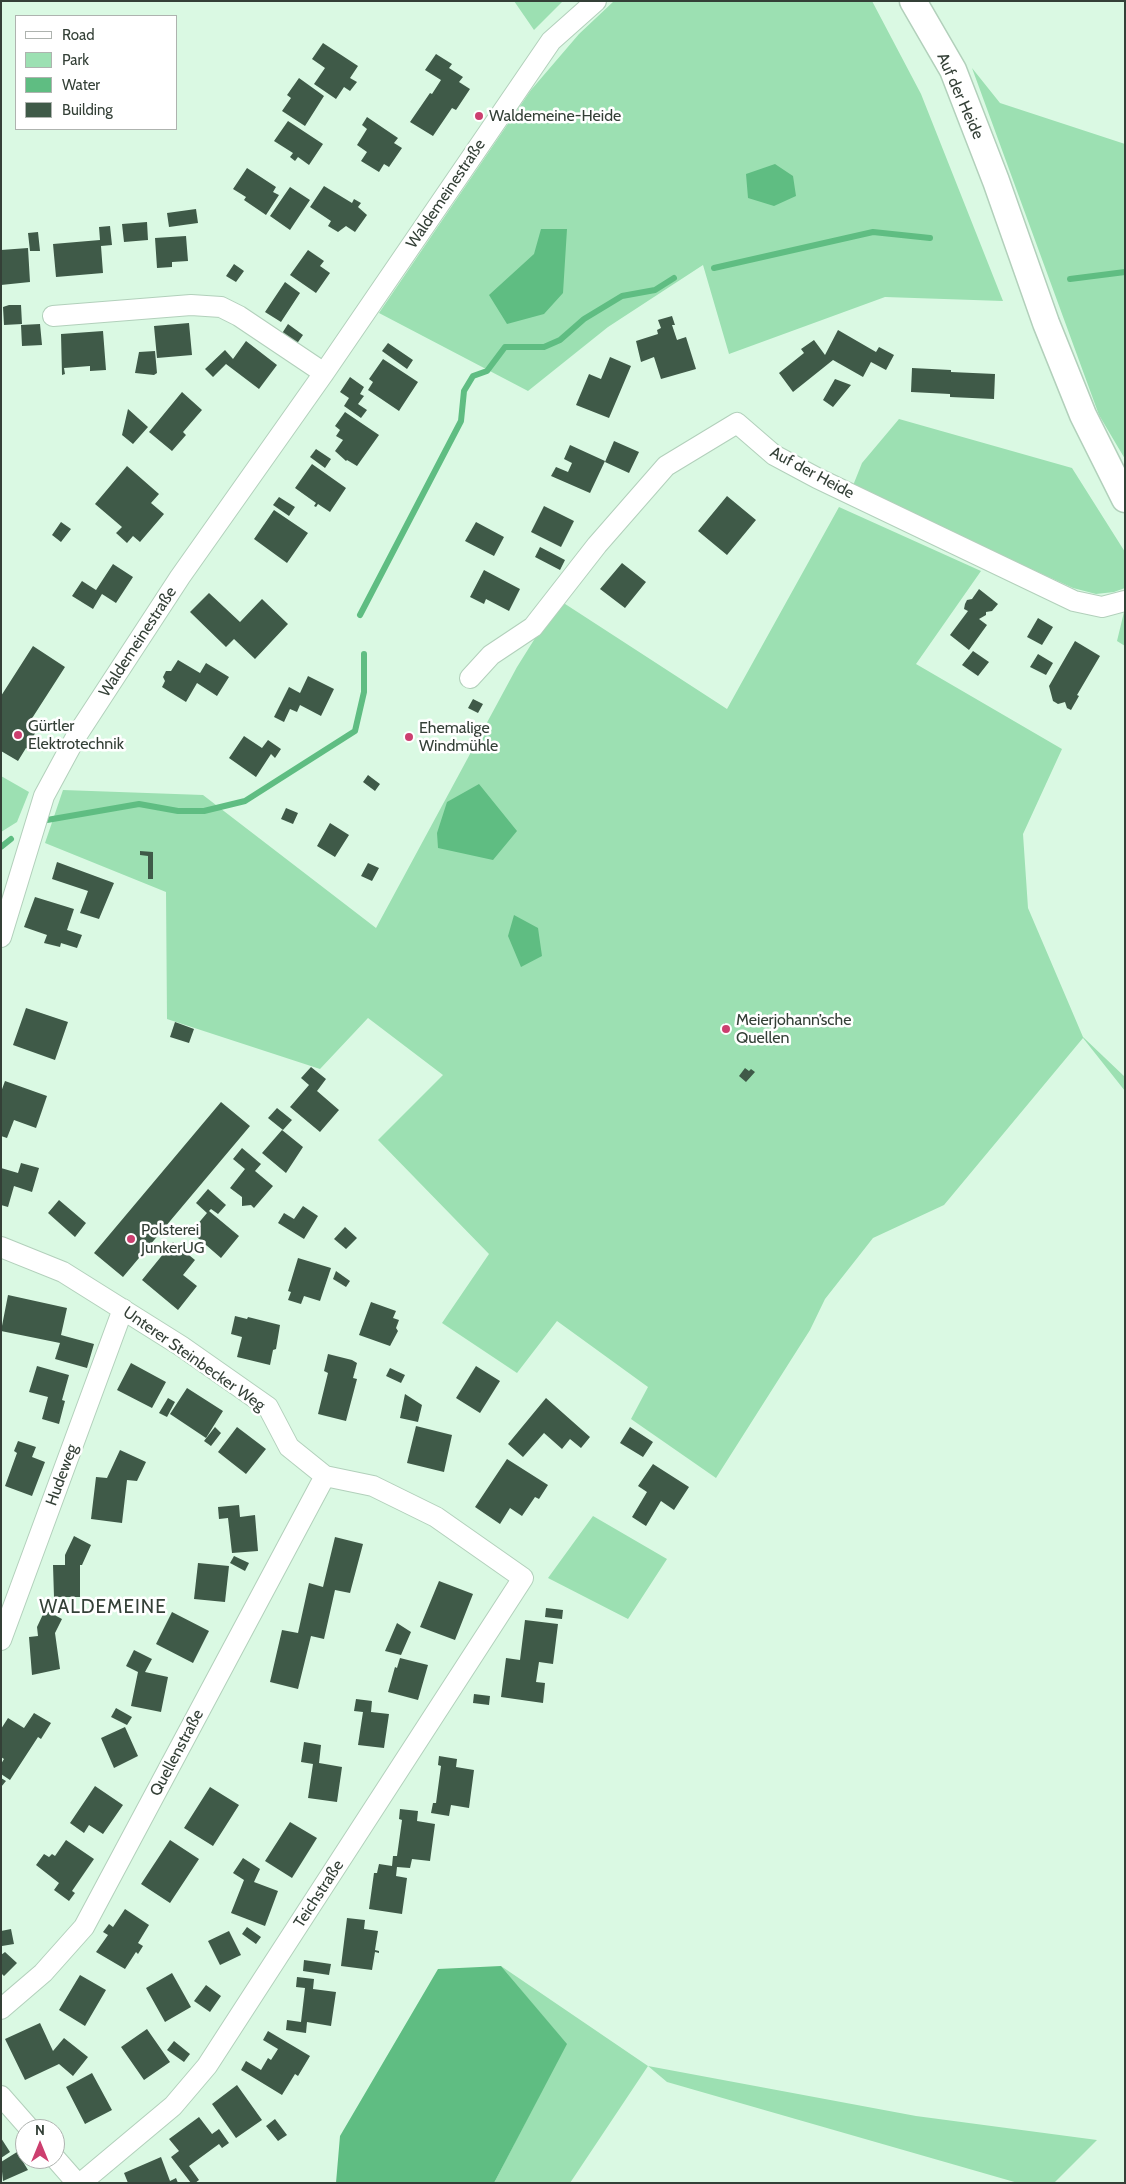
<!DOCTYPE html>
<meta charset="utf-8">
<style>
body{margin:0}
#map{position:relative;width:1126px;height:2184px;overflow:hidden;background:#daf9e3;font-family:Cabin,sans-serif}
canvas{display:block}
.frame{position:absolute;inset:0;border:2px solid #344037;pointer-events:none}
.legend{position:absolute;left:15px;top:15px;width:162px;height:115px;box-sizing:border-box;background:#fff;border:1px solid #aeb3af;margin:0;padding:6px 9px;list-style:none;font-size:15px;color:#344037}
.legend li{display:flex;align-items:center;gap:10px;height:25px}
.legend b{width:25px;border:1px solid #aeb3af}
.north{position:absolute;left:15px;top:2119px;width:50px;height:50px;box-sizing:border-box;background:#fff;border:1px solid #aeb3af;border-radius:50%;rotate:0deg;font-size:14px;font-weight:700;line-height:20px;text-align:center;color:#344037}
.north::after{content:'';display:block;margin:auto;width:18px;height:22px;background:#cc3f6f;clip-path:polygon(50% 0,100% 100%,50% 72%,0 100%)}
</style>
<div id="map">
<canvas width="1126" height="2184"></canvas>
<div class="frame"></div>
<ul class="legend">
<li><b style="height:6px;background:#fff"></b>Road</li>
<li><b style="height:14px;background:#9ce0b2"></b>Park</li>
<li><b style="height:14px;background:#5fbd82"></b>Water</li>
<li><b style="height:14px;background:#3f5a48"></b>Building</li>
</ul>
<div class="north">N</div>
</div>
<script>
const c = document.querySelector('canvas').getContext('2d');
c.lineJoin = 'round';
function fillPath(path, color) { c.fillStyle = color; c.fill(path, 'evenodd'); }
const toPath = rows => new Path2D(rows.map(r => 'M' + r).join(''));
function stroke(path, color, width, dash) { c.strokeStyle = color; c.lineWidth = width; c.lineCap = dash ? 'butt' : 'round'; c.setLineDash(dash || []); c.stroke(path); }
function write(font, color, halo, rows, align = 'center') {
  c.font = font + ' Cabin,sans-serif'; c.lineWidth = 5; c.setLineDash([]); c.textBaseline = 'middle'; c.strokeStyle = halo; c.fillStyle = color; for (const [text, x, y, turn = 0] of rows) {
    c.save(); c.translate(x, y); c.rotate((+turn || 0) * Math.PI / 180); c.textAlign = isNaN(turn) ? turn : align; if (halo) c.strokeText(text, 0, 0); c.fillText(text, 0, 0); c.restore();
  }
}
fillPath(toPath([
 [514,1,563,1,534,30],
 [614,1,872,1,921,94,1003,301,885,297,729,354,703,265,608,327,528,391,379,313,531,90,579,34],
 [972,68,1000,103,1125,144,1125,459,1099,415],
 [899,419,1072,468,1125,552,1125,588,1114,592,1096,594,1073,588,852,488,862,463],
 [839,507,981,571,916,664,1062,749,1023,834,1028,908,1083,1037,1125,1077,1125,1091,1083,1038,944,1205,873,1238,825,1299,810,1330,716,1478,631,1419,648,1387,557,1321,517,1373,442,1323,489,1254,378,1140,443,1075,368,1018,320,1069,167,1019,166,892,45,843,63,790,203,795,376,928,517,667,559,600,727,709],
 [1124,612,1125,612,1125,646,1117,641],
 [1,776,29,792,17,822,1,832],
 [593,1516,667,1559,628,1619,548,1578],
 [501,1966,648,2066,916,2116,1097,2140,1054,2183,1018,2183,667,2082,648,2066,570,2183,494,2183,566,2044]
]), '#9ce0b2');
fillPath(toPath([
 [775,164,793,176,796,196,774,206,748,198,746,174],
 [541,229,567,229,563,293,544,314,507,324,489,295,534,254],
 [479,784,517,831,493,860,438,848,437,833,447,802],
 [514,915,538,928,542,956,521,967,508,936],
 [501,1966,567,2044,494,2183,336,2183,340,2136,438,1969]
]), '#5fbd82');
stroke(toPath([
 [714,268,873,232,930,238],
 [1070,279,1125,272],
 [360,615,461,421,464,391,473,376,487,371,505,347,544,347,560,340,584,319,622,296,655,290,674,278],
 [47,820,139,804,178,811,204,811,245,801,355,731,364,692,364,654],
 [1,847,11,839]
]), '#5fbd82', 6);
fillPath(toPath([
 [323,43,358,66,350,78,357,82,350,91,344,87,336,99,314,84,325,68,312,59],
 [436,54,452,64,449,68,463,77,459,82,470,89,456,110,452,108,433,136,410,122,430,93,432,94,441,80,425,70],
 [299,78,324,96,305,126,282,111,291,98,287,95],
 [367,117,398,138,394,143,402,148,389,167,384,164,379,172,361,161,367,152,357,145,367,129,362,125],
 [288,121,323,144,309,165,298,157,295,161,290,157,293,153,274,141],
 [247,168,276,187,273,192,279,195,266,215,244,200,246,197,233,189],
 [324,186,352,203,354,199,361,203,358,207,367,215,355,232,346,226,338,232,328,226,331,221,310,207],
 [290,187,310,200,290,230,270,216],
 [196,209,198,223,169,227,167,213],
 [147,222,148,240,124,242,122,224],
 [110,226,112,245,101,246,103,273,56,277,53,244,100,240,99,227],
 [38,232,40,251,30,251,28,233],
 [186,236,188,261,172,262,172,267,157,268,155,238],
 [28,248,30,282,1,285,1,250],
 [308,250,324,261,320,266,330,273,316,293,290,275],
 [234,264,244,271,236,282,226,276],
 [285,282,300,293,281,322,265,312],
 [9,305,21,305,22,324,4,325,3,307],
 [672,316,675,325,672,325,677,340,686,337,696,369,661,379,654,357,641,362,636,341,658,334,657,330,661,328,658,320],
 [189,323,192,355,157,358,154,326],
 [40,324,42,345,22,346,21,325],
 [288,324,303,335,296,345,281,335],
 [838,330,876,352,879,347,894,355,886,370,871,362,863,377,833,360,793,392,779,373,804,353,801,349,814,340,825,355],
 [103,331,106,370,90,371,90,366,64,368,65,374,62,375,61,334],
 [246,341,277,365,259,389,226,364,213,377,205,369,225,350,233,359],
 [388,343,413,360,407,369,382,351],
 [155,351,157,373,154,375,135,373,139,352],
 [610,357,631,366,609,418,576,405,589,374,601,379],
 [383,359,418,382,399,411,368,390,373,382,369,379],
 [912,368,951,370,951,372,995,374,994,399,950,397,950,394,911,392],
 [350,377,364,387,360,394,364,396,358,404,367,410,361,418,344,406,349,398,340,392],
 [835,379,851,385,833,407,823,400],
 [182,392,202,410,183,432,186,435,172,451,149,432],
 [128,409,148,427,133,444,122,435],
 [345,412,379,435,357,466,347,460,346,461,335,451,343,440,336,436,340,430,335,426],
 [614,441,639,452,629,473,605,462],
 [570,445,605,461,590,493,551,476,556,467,568,472,572,463,564,459],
 [316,449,331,459,325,468,310,457],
 [312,464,346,488,330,512,318,504,316,507,314,506,316,503,295,488],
 [127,466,159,494,151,503,164,514,140,542,133,536,127,543,116,533,122,527,95,504],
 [727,496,756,520,727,555,698,531],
 [279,497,295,507,289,516,273,505],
 [544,506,574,521,561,547,531,532],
 [274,510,308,533,287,563,254,539],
 [61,522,71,529,61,542,52,535],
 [476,522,504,537,494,556,465,541],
 [540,547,565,560,560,570,535,557],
 [622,563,646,582,625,608,600,589],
 [113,564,133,577,116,603,102,594,93,609,72,596,82,581,96,590],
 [484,570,520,589,509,611,486,599,484,604,470,597],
 [979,589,998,604,992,611,986,612,986,615,979,619,987,625,969,650,950,635,968,611,964,609,965,604,967,600,972,599],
 [209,593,240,622,262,599,288,624,255,659,234,639,226,647,190,612],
 [1038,618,1053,627,1042,645,1027,637],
 [1075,641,1100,656,1077,695,1079,696,1071,710,1067,708,1065,702,1058,704,1053,701,1049,686],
 [33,646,65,667,29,723,38,729,30,741,28,749,26,748,18,761,1,751,1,696],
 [973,651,989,662,978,676,962,665],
 [1038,654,1053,663,1046,675,1030,667],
 [178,660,200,673,206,663,229,677,217,696,197,683,186,702,162,687,165,681,163,677,166,671,171,671],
 [308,676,334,689,321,716,300,705,297,712,290,709,284,722,274,717,289,687,300,693],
 [473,699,483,704,478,713,468,708],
 [244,736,262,748,268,740,281,749,275,758,271,754,256,777,229,758],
 [368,775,380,784,375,791,363,782],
 [286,808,298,813,293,824,281,819],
 [330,823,349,835,335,857,317,846],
 [140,851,153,852,153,879,148,879,148,856,140,855],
 [57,862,114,883,99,919,80,913,88,891,52,879],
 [368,863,379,868,372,881,361,876],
 [35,897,74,909,67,930,82,935,77,948,61,943,60,947,44,943,47,935,24,927],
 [26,1008,68,1022,55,1060,13,1045],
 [175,1022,194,1029,189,1043,170,1037],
 [724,1023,730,1025,728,1034,722,1033],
 [311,1067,326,1079,317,1091,339,1110,320,1132,290,1107,309,1085,301,1078],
 [745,1068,749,1071,751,1069,755,1072,746,1082,739,1076],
 [5,1081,47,1096,36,1128,14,1120,7,1138,1,1136,1,1092],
 [221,1102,250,1126,123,1277,94,1253],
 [277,1108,292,1120,283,1130,268,1118],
 [282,1130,303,1147,286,1173,262,1153],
 [242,1148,261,1164,255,1171,273,1186,254,1208,251,1205,242,1206,242,1197,230,1188,245,1169,233,1159],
 [21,1163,39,1168,32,1192,14,1186,8,1207,1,1205,1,1168,18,1173],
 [208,1189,226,1205,218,1214,211,1209,209,1211,239,1236,221,1258,191,1232,207,1213,196,1203],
 [59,1200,86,1223,75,1237,48,1213],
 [303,1206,318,1216,304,1239,278,1223,284,1213,294,1219],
 [345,1227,357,1238,346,1249,334,1239],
 [173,1242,195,1260,183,1275,197,1286,178,1310,142,1280],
 [298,1258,331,1268,320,1301,304,1296,301,1304,288,1300,291,1292,288,1291],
 [336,1271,350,1281,346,1287,333,1279],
 [8,1295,67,1308,61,1335,94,1344,87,1368,55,1359,60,1343,1,1331],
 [371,1302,396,1311,393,1318,399,1320,396,1328,398,1331,390,1346,359,1335],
 [235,1316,247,1319,248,1317,280,1325,276,1349,273,1350,270,1365,237,1357,242,1337,231,1334],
 [328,1354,352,1360,357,1363,353,1378,357,1379,346,1421,318,1414,328,1373,324,1371],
 [131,1363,166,1382,152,1408,117,1390],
 [37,1366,69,1375,62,1400,65,1401,59,1424,42,1419,48,1397,29,1392],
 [476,1366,500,1381,480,1413,456,1398],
 [390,1368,405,1375,401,1383,386,1376],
 [187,1388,223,1411,206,1438,170,1414],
 [405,1394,422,1405,418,1422,400,1418],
 [168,1398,175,1402,167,1417,159,1413],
 [546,1398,590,1437,581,1448,570,1439,562,1449,544,1433,523,1457,508,1444],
 [416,1426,452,1435,444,1472,407,1463],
 [215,1427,221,1433,211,1446,204,1441],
 [237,1427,266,1449,246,1474,218,1452],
 [630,1427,653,1442,643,1457,620,1443],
 [18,1441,36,1447,32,1457,45,1462,32,1496,5,1486,17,1453,14,1451],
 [120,1450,146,1462,137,1481,127,1480,122,1523,91,1519,96,1477,107,1478],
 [507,1459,548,1485,539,1499,535,1497,522,1516,510,1508,500,1524,475,1507],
 [653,1464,689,1487,674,1510,661,1501,646,1526,632,1517,647,1492,638,1486],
 [239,1505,240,1517,255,1515,258,1551,232,1553,228,1518,219,1519,218,1507],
 [74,1536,91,1545,82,1565,80,1565,80,1597,54,1597,53,1565,65,1565,65,1555],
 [335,1537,363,1544,350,1593,335,1590,324,1639,311,1636,298,1689,270,1682,282,1630,298,1633,309,1583,323,1587],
 [234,1556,249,1563,245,1571,230,1563],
 [198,1563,229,1566,225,1602,194,1599],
 [439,1581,473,1594,455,1640,420,1627],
 [546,1608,563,1610,562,1619,545,1617],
 [45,1610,62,1619,55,1633,60,1669,32,1675,29,1637,38,1636,37,1627],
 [172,1612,209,1631,193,1663,156,1644],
 [525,1620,558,1624,553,1664,539,1662,536,1682,545,1683,543,1703,501,1697,506,1658,520,1660],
 [397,1623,411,1632,401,1655,385,1651],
 [134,1650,152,1659,145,1672,168,1677,161,1712,131,1706,138,1672,126,1666],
 [400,1658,428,1665,418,1700,388,1692,395,1667,397,1668],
 [474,1694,490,1696,489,1705,473,1703],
 [356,1699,372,1701,371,1712,389,1714,384,1748,358,1745,363,1712,354,1711],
 [116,1708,132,1717,127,1725,111,1717],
 [34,1713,51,1723,41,1739,38,1737,10,1780,1,1774,1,1764,4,1759,1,1757,1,1729,8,1718,24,1728],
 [125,1727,138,1756,114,1768,101,1738],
 [304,1742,321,1745,319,1763,342,1767,337,1802,308,1798,313,1764,301,1762],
 [439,1756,457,1759,456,1767,474,1770,469,1808,451,1805,449,1816,431,1813,433,1803,436,1803,441,1766,438,1765],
 [1,1778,6,1781,1,1787],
 [95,1786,123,1805,103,1834,89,1825,84,1833,70,1823],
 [210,1787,239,1805,213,1846,184,1828],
 [400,1809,418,1811,417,1821,435,1824,430,1861,412,1859,410,1868,397,1867,396,1876,407,1878,402,1914,369,1909,374,1873,377,1873,379,1864,392,1866,393,1856,397,1856,402,1820,399,1819],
 [290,1822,317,1838,292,1878,265,1861],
 [66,1840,94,1859,72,1891,75,1893,69,1901,54,1890,59,1883,36,1865,44,1854,49,1857,52,1854,55,1856],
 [170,1840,199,1859,170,1903,141,1884],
 [243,1858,260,1869,254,1882,278,1891,265,1926,231,1913,244,1880,233,1873],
 [125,1909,149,1925,138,1943,143,1946,138,1954,136,1952,125,1969,96,1952,108,1935,103,1932,109,1924,113,1927],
 [347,1918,365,1920,364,1929,378,1931,375,1950,379,1951,379,1953,375,1952,372,1970,341,1966],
 [247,1927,261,1937,256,1944,242,1934],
 [11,1929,14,1944,2,1946,1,1931],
 [229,1931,241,1955,220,1965,208,1941],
 [5,1952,17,1963,4,1976,1,1973,1,1955],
 [304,1960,331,1964,329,1975,303,1971],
 [172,1973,191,2007,165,2022,146,1988],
 [80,1975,106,1990,85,2026,59,2010],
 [297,1977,314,1979,313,1989,336,1992,331,2026,307,2022,306,2033,286,2030,287,2020,301,2022,305,1988,296,1987],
 [206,1985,221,1996,210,2012,194,2001],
 [40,2023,53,2051,64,2038,88,2057,73,2076,59,2064,25,2080,5,2039],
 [147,2029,170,2062,144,2080,121,2047],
 [268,2031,310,2056,298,2076,295,2074,282,2095,241,2070,246,2061,261,2070,268,2058,271,2060,278,2049,263,2040],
 [174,2041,190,2054,184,2062,167,2050],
 [92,2073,112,2110,85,2124,66,2087],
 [237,2085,262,2120,236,2138,212,2104],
 [199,2117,212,2134,219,2129,229,2143,222,2148,219,2144,189,2166,199,2180,195,2183,191,2183,171,2157,179,2151,169,2139],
 [275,2119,287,2135,278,2141,266,2126],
 [1,2138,10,2152,1,2158],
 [17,2152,28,2170,3,2181,1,2162],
 [161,2157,170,2181,176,2178,178,2183,128,2183,124,2173]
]), '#3f5a48');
const minor = toPath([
 [53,316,191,305,221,307,239,316,324,373],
 [470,678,491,655,533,627,597,545,666,466,737,423,774,455,817,478,1074,601,1102,607,1125,601],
 [1,937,44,796,77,735,180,577,324,373,551,41,596,1],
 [1,1247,63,1272,181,1346,268,1407,289,1447,325,1476,373,1486,436,1517,523,1578,207,2066,173,2106,81,2183],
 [1,1640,123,1309],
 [1,2009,43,1973,84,1927,325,1476],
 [1,2096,30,2129],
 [55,2158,77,2183]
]);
const tertiary = toPath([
 [913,1,953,70,996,181,1046,323,1083,415,1125,499]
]);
stroke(minor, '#b2d0bb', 22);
stroke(tertiary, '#b2d0bb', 29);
stroke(minor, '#fff', 20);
stroke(tertiary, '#fff', 26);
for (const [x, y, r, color] of [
 [479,116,5,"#cc3f6f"],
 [18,735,5,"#cc3f6f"],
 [409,737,5,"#cc3f6f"],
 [726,1029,5,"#cc3f6f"],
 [131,1239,5,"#cc3f6f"]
]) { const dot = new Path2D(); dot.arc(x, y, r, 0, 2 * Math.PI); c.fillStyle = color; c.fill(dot); stroke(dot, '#fff', 2); }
write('16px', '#344037', '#fff', [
 ["Auf der Heide",960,96,66],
 ["Waldemeinestraße",446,194,-56],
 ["Auf der Heide",812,473,28],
 ["Waldemeinestraße",138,642,-57],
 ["Unterer Steinbecker Weg",194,1359,35],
 ["Hudeweg",62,1475,-70],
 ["Quellenstraße",177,1753,-62],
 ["Teichstraße",319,1894,-57]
]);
write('16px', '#344037', '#fff', [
 ["Waldemeine-Heide",489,116],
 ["Gürtler",28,726],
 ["Elektrotechnik",28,744],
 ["Ehemalige",419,728],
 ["Windmühle",419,746],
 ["Meierjohann’sche",736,1020],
 ["Quellen",736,1038],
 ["Polsterei",141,1230],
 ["JunkerUG",141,1248]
], 'left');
c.letterSpacing = '1px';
write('19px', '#344037', '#fff', [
 ["WALDEMEINE",103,1607]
]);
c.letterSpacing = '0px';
</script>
